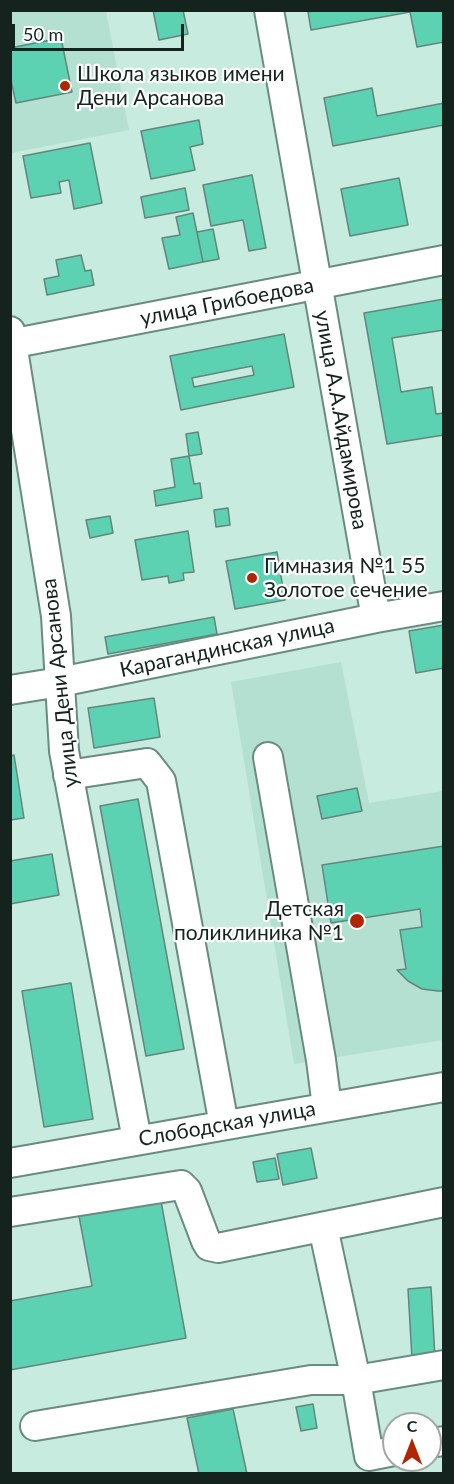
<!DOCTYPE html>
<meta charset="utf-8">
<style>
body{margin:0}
#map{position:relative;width:454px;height:1484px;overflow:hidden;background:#c7ebdf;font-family:Lato,sans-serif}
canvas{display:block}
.frame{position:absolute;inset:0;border:12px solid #15231f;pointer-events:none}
.north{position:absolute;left:382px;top:1412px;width:60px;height:60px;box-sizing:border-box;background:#fff;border:2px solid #a1a7a5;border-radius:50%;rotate:0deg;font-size:16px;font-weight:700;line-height:24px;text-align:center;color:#15231f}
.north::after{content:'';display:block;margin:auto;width:21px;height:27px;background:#b12602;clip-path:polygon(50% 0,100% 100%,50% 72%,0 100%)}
.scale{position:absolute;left:12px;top:24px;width:172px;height:27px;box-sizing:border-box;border:3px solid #15231f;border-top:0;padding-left:8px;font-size:18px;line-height:21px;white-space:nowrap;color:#15231f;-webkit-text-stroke:4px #fff;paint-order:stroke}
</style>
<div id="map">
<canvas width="454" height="1484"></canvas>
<div class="frame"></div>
<div class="north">С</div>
<div class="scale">50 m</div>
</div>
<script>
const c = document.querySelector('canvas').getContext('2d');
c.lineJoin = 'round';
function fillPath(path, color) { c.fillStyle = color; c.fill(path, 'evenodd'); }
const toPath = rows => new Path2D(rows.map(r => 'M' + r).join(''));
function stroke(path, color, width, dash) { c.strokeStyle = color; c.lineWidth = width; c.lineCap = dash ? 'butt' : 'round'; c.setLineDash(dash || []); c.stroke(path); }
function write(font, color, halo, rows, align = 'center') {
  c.font = font + ' Lato,sans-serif'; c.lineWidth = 4.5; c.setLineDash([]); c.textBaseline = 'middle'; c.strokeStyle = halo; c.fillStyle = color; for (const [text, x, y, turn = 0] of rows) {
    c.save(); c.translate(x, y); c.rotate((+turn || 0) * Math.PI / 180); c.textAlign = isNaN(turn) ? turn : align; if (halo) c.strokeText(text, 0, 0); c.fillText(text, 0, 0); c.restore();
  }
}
fillPath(toPath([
 [11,11,106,11,129,130,11,153],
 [341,662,369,803,443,791,443,1040,294,1064,231,682]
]), '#b4e0d1');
const building = toPath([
 [153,10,183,10,188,34,159,40,153,10],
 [316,10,444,10,444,42,417,47,410,12,311,30,308,12,316,10],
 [61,38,72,92,16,103,10,76,10,48,61,38],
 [372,88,377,116,444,103,444,125,333,146,324,98,372,88],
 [199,120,203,144,190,147,195,170,151,179,141,131,199,120],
 [90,143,102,203,74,209,69,180,59,182,61,193,31,198,23,156,90,143],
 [252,175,266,248,249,251,243,220,211,226,203,185,252,175],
 [399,178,408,225,350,236,341,189,399,178],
 [185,188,189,210,145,218,141,197,185,188],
 [193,213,203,262,169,269,162,238,180,235,176,217,193,213],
 [213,229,219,259,203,262,197,232,213,229],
 [81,255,85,271,91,270,94,285,47,295,44,279,59,276,56,260,81,255],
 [444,299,444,330,392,338,401,392,432,387,436,414,444,413,444,435,387,444,364,313,444,299],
 [284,334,294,387,181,410,170,356,284,334],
 [252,366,254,375,194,387,192,378,252,366],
 [198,432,202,454,189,456,186,434,198,432],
 [189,456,194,484,200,483,202,498,156,506,154,491,175,487,171,459,189,456],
 [228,508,230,525,216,527,214,510,228,508],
 [110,516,113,533,90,538,86,520,110,516],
 [188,531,194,572,183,573,184,580,169,583,168,576,142,580,135,540,188,531],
 [277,552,285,600,235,609,226,561,277,552],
 [214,617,217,634,108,654,105,637,214,617],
 [444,625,444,668,416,673,409,631,444,625],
 [154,698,160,737,94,748,88,708,154,698],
 [14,755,24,818,10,820,10,756,14,755],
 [357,788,362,811,322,819,317,796,357,788],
 [138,799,184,1049,146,1056,100,806,138,799],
 [444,846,444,991,438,991,422,989,408,981,397,970,406,969,400,930,422,927,420,909,331,923,322,865,444,846],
 [52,854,59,895,10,904,10,861,52,854],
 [71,983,93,1119,44,1127,22,991,71,983],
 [311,1148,317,1178,283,1185,277,1154,311,1148],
 [275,1158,279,1179,257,1182,253,1162,275,1158],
 [161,1201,186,1338,10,1370,10,1301,92,1286,79,1216,161,1201],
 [431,1287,435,1358,412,1359,408,1289,431,1287],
 [313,1404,317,1428,301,1431,296,1407,313,1404],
 [233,1409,247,1474,199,1474,187,1418,233,1409]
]);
fillPath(building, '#5dd2b3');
stroke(building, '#64857b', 1.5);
const minor = toPath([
 [269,10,376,618],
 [10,331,56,616,64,751,137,1140],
 [10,344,444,260],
 [10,690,60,682,376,618,444,606],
 [268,757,321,1060,327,1107],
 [68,775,147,763,161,781,224,1125],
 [10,1163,444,1087],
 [10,1212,181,1185,187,1191,206,1241,209,1246,218,1248,444,1202],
 [323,1227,356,1380,369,1456,394,1451],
 [35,1426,311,1380,356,1380,444,1365],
 [430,1443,444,1441]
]);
stroke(minor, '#6a8b81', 32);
stroke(minor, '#fff', 28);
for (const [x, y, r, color] of [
 [65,86,6,"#b12602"],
 [252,578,6,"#b12602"],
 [357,921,8,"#b12602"]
]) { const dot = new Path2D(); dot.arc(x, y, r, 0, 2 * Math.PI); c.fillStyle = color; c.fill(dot); stroke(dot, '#fff', 2); }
write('21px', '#15231f', '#fff', [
 ["Школа языков имени",77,74],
 ["Дени Арсанова",77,98],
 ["Гимназия №1 55",264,566],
 ["Золотое сечение",264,590],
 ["Детская",344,909,"right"],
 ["поликлиника №1",344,933,"right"]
], 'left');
write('21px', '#15231f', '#fff', [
 ["улица Грибоедова",227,302,-11],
 ["улица А.А.Айдамирова",341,420,80],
 ["Карагандинская улица",227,648,-12],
 ["улица Дени Арсанова",60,683,-96],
 ["Слободская улица",227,1124,-10]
]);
</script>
